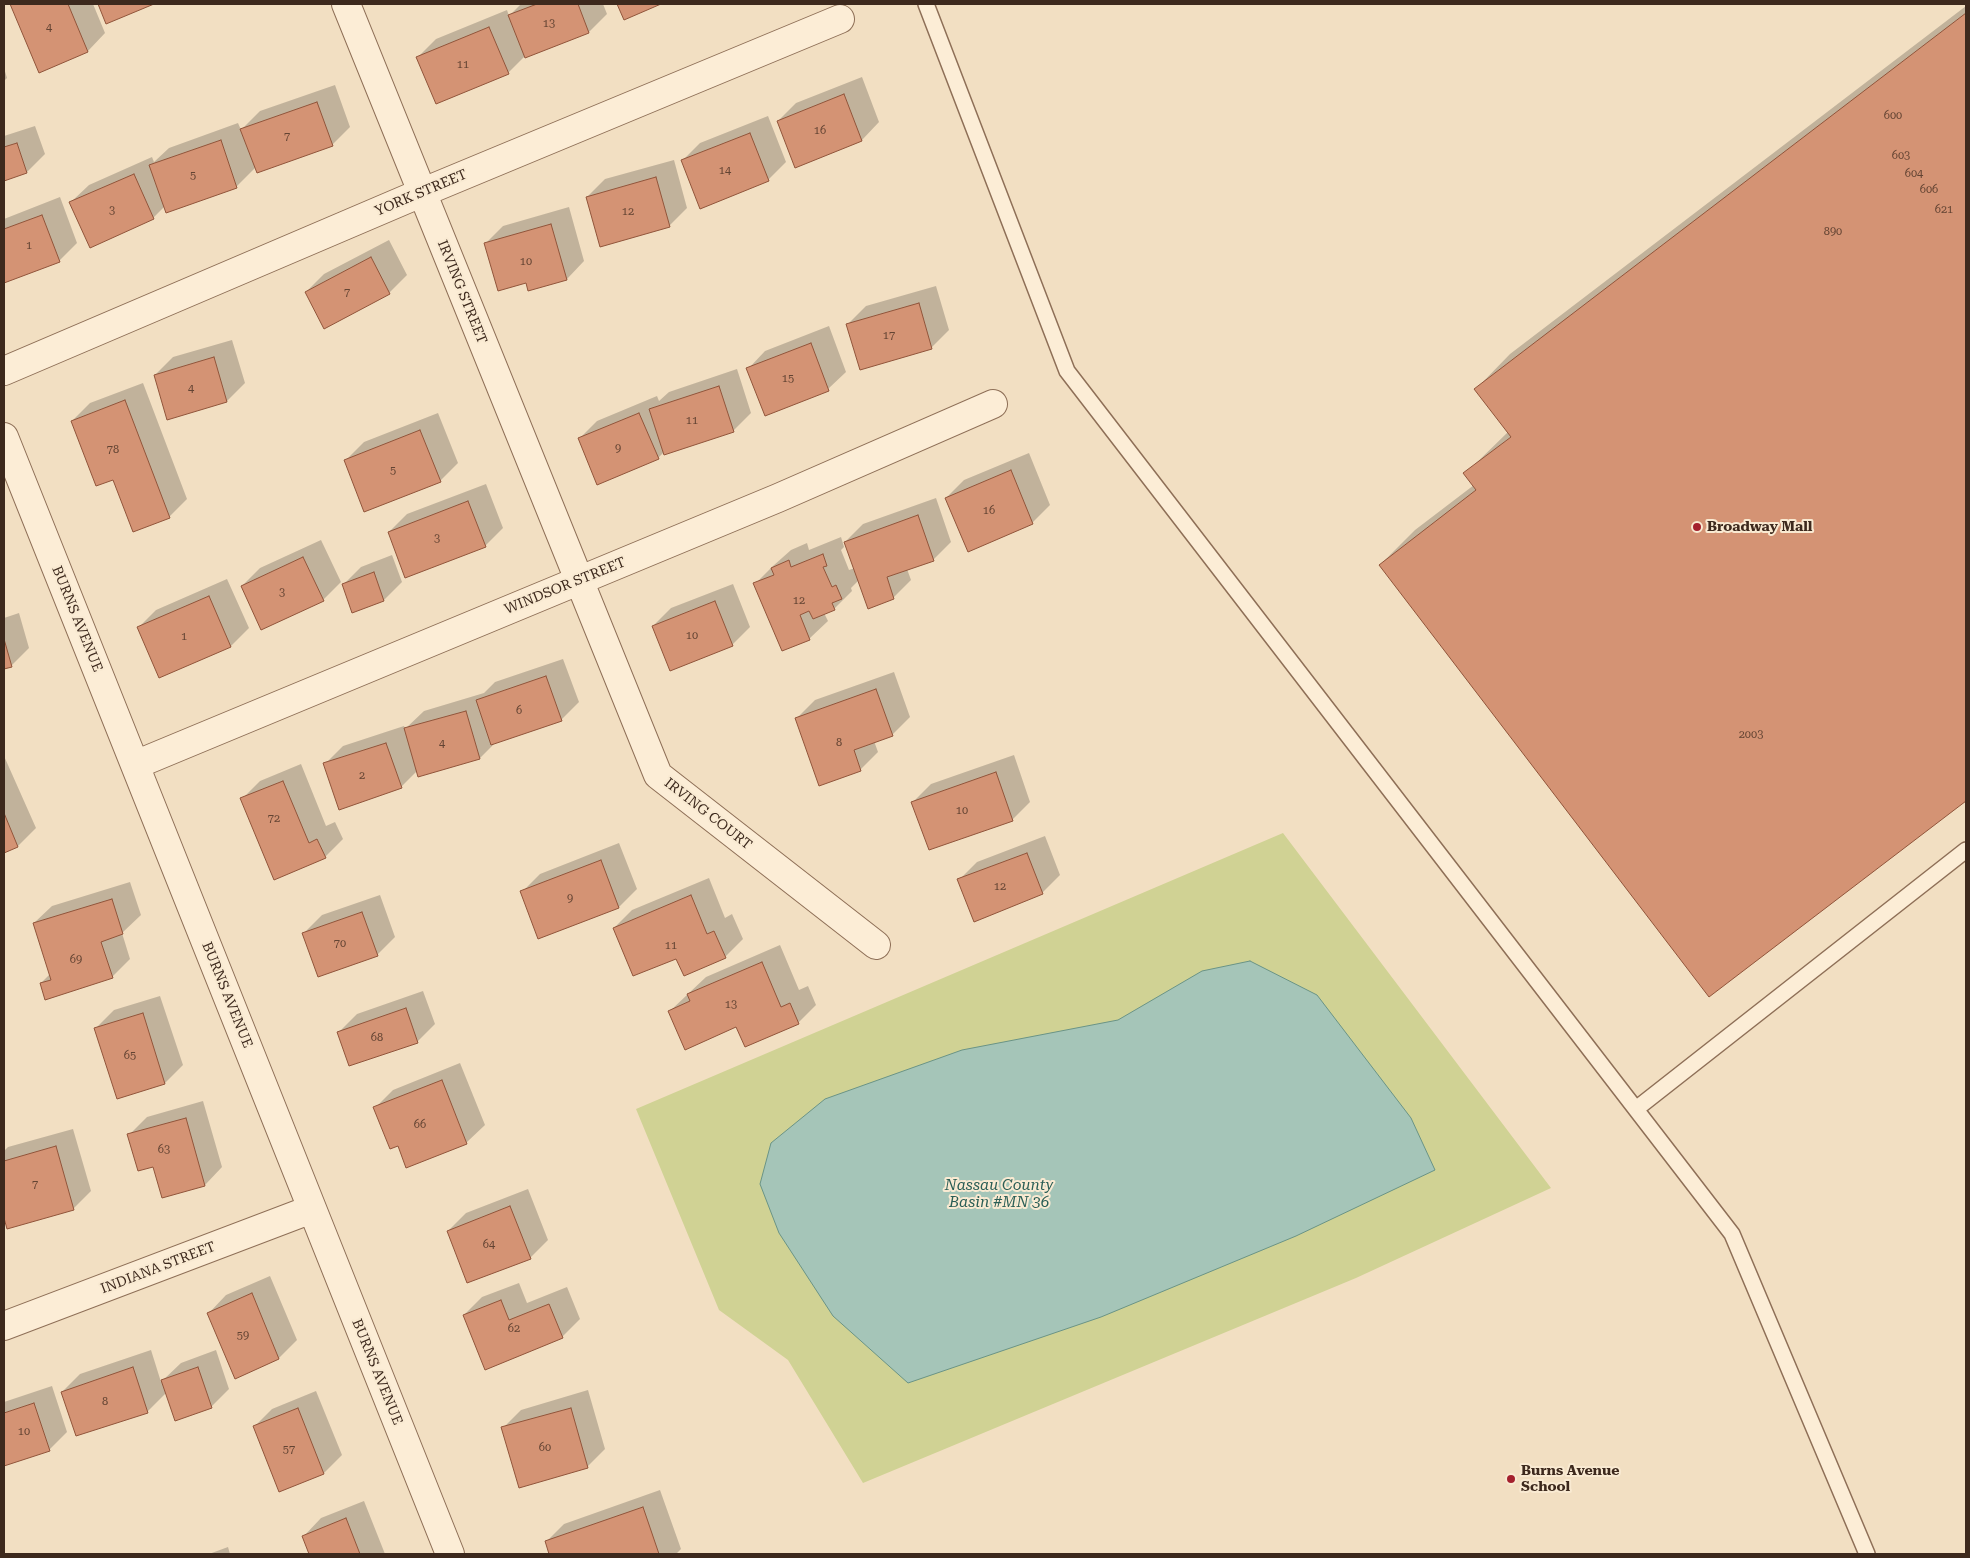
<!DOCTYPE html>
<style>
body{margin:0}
#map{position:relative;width:1970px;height:1558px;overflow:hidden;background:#f2dfc2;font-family:"Roboto Serif",serif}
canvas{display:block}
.frame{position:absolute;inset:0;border:5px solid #3d291d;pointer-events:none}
</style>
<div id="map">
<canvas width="1970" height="1558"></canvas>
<div class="frame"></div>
</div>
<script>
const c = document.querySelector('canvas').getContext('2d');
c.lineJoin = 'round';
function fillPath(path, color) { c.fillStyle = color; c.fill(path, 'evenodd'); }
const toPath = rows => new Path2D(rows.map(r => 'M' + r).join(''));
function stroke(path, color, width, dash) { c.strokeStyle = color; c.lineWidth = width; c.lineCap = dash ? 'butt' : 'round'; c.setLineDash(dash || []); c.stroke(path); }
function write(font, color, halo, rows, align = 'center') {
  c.font = font + ' "Roboto Serif",serif'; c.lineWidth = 4; c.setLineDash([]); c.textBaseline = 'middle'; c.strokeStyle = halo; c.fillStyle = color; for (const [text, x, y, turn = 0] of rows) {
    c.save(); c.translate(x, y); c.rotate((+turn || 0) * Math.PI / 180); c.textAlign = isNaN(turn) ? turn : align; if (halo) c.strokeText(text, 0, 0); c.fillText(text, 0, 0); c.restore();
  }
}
fillPath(toPath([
 [1283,833,1551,1188,1356,1278,863,1483,788,1360,719,1310,636,1109]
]), '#d0d294');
const water = toPath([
 [1250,961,1317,995,1411,1118,1435,1170,1296,1236,1101,1317,908,1383,833,1316,779,1233,760,1184,771,1143,825,1099,962,1050,1118,1020,1202,971,1250,961]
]);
fillPath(water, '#a5c5b8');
stroke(water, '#6a9486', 1);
fillPath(toPath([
 [11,4,93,4,105,33,88,51,40,71],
 [99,4,151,4,106,22],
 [521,4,603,4,607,14,589,32,525,56,508,73,418,57,436,39,507,10,509,16],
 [1966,6,1966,799,1710,995,1380,565,1415,530,1474,485,1465,474,1508,432,1476,389,1510,354],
 [4,68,7,78,4,81],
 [862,77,879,122,862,140,778,121,796,103],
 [335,85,350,127,332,145,256,167,237,186,167,212,165,206,153,218,71,202,89,185,152,157,154,162,169,148,238,123,241,130,260,111],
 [768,116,786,162,768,180,682,161,700,143],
 [35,126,45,154,27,172,4,180,4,136],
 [674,160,687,208,669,226,587,197,605,179],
 [60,197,77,243,59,261,4,281,4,219],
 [569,207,584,261,567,279,527,281,485,244,503,226],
 [389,240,407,275,389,293,306,292,324,274],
 [936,286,949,330,931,348,848,324,866,306],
 [829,326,846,372,828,389,748,369,765,351],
 [232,340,245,383,227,401,155,375,173,357],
 [737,369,751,413,733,431,664,452,658,458,579,439,597,421,657,396,659,401,669,392],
 [143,383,187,499,169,517,114,478,72,421,90,403],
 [438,413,458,463,440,481,346,460,364,442],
 [1029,453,1050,505,1032,523,946,498,964,480],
 [486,484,503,528,485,546,389,532,407,514],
 [936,498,951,542,933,560,907,569,911,580,893,598,859,580,851,588,852,591,834,609,824,613,828,621,810,638,782,649,755,584,773,566,791,550,807,543,809,550,841,537,844,547,841,550,849,570,855,568,845,542,863,524],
 [321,540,341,582,323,600,242,586,260,568],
 [392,555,402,582,384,600,353,611,343,585,361,567],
 [227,579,249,628,231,646,160,676,139,627,156,610],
 [733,584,750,627,732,645,653,626,671,608],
 [19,613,29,648,11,666,4,668,4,618],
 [563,659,579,702,561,720,495,743,480,758,418,770,401,787,325,764,343,746,404,726,405,729,424,711,484,693,495,682],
 [894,672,910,717,892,735,874,741,878,752,860,770,797,718,815,700],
 [1014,755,1030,802,1012,820,913,802,931,784],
 [4,756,36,828,18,846,4,852],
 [301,764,326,826,335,822,343,839,325,857,242,799,260,781],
 [1045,836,1060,875,1042,893,959,880,977,862],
 [619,843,637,889,619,907,539,937,522,892,540,874],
 [709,878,725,918,732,914,743,939,725,957,677,957,614,928,632,910],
 [130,882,141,915,122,933,130,959,112,977,41,983,50,974,34,923,52,906],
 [380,895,395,937,377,955,304,933,322,915],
 [780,945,799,990,808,986,816,1005,798,1023,737,1026,670,1011,706,977],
 [423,991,435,1024,417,1042,339,1032,357,1014],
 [160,996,183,1065,165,1083,118,1097,96,1028,114,1010],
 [460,1063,485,1125,467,1142,407,1167,398,1145,375,1108,393,1090],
 [203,1101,222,1167,205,1185,153,1165,129,1135,147,1117],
 [73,1129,91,1191,73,1209,8,1228,4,1214,4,1151,8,1147],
 [528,1189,548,1240,530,1258,448,1231,466,1213],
 [270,1276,297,1340,279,1358,235,1377,209,1313,226,1295],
 [519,1283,527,1303,567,1287,580,1319,562,1337,464,1315,482,1297],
 [151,1350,161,1382,181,1363,216,1350,229,1389,211,1407,167,1392,147,1412,62,1392,80,1374],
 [52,1386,67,1432,49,1450,4,1465,4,1402],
 [588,1390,605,1449,587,1467,503,1428,521,1410],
 [316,1391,342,1455,324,1473,280,1491,254,1427,272,1409],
 [660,1490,681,1549,676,1554,551,1554,546,1542,564,1524],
 [364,1501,385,1554,311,1554,304,1536,321,1518],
 [228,1547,230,1554,209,1554]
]), '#0003');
const building = toPath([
 [10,4,68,4,88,52,39,73,10,4],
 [98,4,154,4,106,24,98,4],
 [537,4,578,4,589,33,525,58,508,15,537,4],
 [617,4,661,4,624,20,617,4],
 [1966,13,1966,801,1709,997,1379,565,1476,490,1463,473,1511,437,1474,389,1966,13],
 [489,27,509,74,436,104,416,57,489,27],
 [844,94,862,141,795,168,777,121,844,94],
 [317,102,333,146,257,173,240,129,317,102],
 [750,133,769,181,700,209,681,160,750,133],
 [221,140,237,188,166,213,149,165,221,140],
 [17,143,27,173,4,181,4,147,17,143],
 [134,174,154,219,90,248,69,202,134,174],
 [656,177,670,227,600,247,586,197,656,177],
 [42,215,60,262,4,283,4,229,42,215],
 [551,224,567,280,528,291,526,283,498,291,484,243,551,224],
 [371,257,390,294,324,329,305,292,371,257],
 [919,303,932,349,860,370,846,324,919,303],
 [811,343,829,391,765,416,746,368,811,343],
 [214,357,227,402,167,420,154,375,214,357],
 [719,386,734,432,664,455,649,409,719,386],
 [125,400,170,518,133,532,113,480,96,486,71,421,125,400],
 [639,413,659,459,597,485,578,438,639,413],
 [420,430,441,482,364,512,344,460,420,430],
 [1011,470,1033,524,968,552,945,498,1011,470],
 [468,501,486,547,405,578,388,532,468,501],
 [918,515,934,561,887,577,894,599,868,609,844,542,918,515],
 [823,554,827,566,823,567,832,587,836,585,842,599,832,603,835,610,813,619,809,611,800,615,810,640,782,651,753,583,774,575,771,568,789,560,791,567,823,554],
 [303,557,324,601,261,630,241,586,303,557],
 [374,572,384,601,352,613,342,584,374,572],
 [209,596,231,647,159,678,137,627,209,596],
 [715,601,733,646,670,671,652,626,715,601],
 [4,639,12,667,4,669,4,639],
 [546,676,562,721,491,745,476,700,546,676],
 [876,689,893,736,854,750,861,771,819,786,795,718,876,689],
 [466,711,480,759,418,777,404,728,466,711],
 [386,743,402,788,339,810,323,763,386,743],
 [996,772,1013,821,929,850,911,802,996,772],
 [283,781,309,843,317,839,326,858,274,880,240,798,283,781],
 [4,813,18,847,4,853,4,813],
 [1027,853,1043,894,974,922,957,879,1027,853],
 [601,860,619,908,538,939,520,891,601,860],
 [691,895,707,934,714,931,726,958,684,976,676,959,633,976,613,928,691,895],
 [112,899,123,934,101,942,113,978,45,1000,40,983,51,980,33,923,112,899],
 [362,912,378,956,318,977,302,933,362,912],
 [762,962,781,1007,790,1003,799,1024,745,1047,736,1027,685,1050,668,1011,690,1001,687,994,762,962],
 [406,1008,418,1043,349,1066,337,1032,406,1008],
 [143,1013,165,1084,117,1099,94,1028,143,1013],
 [442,1080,467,1144,406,1168,398,1146,390,1149,373,1107,442,1080],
 [186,1118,205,1186,162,1198,153,1167,138,1171,127,1134,186,1118],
 [56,1146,74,1210,7,1229,4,1218,4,1161,56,1146],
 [510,1206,531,1259,467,1283,447,1231,510,1206],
 [252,1293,279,1359,235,1379,207,1313,252,1293],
 [501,1300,509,1320,549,1304,563,1338,485,1370,463,1315,501,1300],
 [133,1367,148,1413,76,1436,61,1392,133,1367],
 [198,1367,212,1408,175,1421,161,1380,198,1367],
 [34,1403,50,1451,4,1466,4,1413,34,1403],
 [298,1408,324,1474,279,1492,253,1426,298,1408],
 [571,1408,588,1468,519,1488,501,1427,571,1408],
 [643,1507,659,1554,549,1554,545,1541,643,1507],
 [346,1518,360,1554,309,1554,302,1536,346,1518]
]);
fillPath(building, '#d49374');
stroke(building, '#90543a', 1);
const lane = toPath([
 [926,4,1067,371,1732,1234,1867,1554],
 [1636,1109,1966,850]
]);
const street = toPath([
 [346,4,658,775,876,945],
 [4,371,421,193,840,19],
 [4,437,450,1554],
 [135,765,778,498,993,404],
 [4,1326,312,1209]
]);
stroke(lane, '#8e6f57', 18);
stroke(street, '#8e6f57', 30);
stroke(lane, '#fcedd6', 15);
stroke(street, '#fcedd6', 28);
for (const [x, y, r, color] of [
 [1697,527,5,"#a4202d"],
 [1511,1479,5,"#a4202d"]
]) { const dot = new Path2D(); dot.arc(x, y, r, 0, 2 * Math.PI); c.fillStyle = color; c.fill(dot); stroke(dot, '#f9ead2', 2); }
write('11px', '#634433', null, [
 ["13",549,24],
 ["4",49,28],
 ["11",463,65],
 ["600",1893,116],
 ["16",820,131],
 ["7",287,137],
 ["603",1901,156],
 ["14",725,171],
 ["604",1914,174],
 ["5",193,176],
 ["606",1929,190],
 ["621",1944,210],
 ["3",112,211],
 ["12",628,212],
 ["890",1833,232],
 ["1",29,246],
 ["10",526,262],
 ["7",347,293],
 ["17",889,336],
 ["15",788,379],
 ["4",191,389],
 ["11",692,421],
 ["9",618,449],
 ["78",113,450],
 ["5",393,471],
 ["16",989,511],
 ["3",437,539],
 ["3",282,593],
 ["12",799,601],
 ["10",692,636],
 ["1",184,637],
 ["6",519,711],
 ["2003",1751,735],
 ["8",839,743],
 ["4",442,744],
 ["2",362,776],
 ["10",962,811],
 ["72",274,819],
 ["12",1000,887],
 ["9",570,899],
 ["70",340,944],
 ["11",671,946],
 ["69",76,960],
 ["13",731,1005],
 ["68",377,1038],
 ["65",130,1056],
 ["66",420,1125],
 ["63",164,1150],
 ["7",35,1185],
 ["64",489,1245],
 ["62",514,1329],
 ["59",243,1336],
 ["8",105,1402],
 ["10",24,1432],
 ["60",545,1448],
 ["57",289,1450]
]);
write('14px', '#3d291d', '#f9ead2', [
 ["YORK STREET",421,193,-23],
 ["IRVING STREET",462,292,68],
 ["WINDSOR STREET",565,586,-22],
 ["BURNS AVENUE",77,619,68],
 ["IRVING COURT",708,814,38],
 ["BURNS AVENUE",227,995,68],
 ["INDIANA STREET",158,1268,-21],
 ["BURNS AVENUE",377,1372,68]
]);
write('bold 14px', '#3d291d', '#f9ead2', [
 ["Broadway Mall",1707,527],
 ["Burns Avenue",1521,1471],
 ["School",1521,1487]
], 'left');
write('italic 15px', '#2a5e56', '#f9ead2', [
 ["Nassau County",999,1186],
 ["Basin #MN 36",999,1203]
]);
</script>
